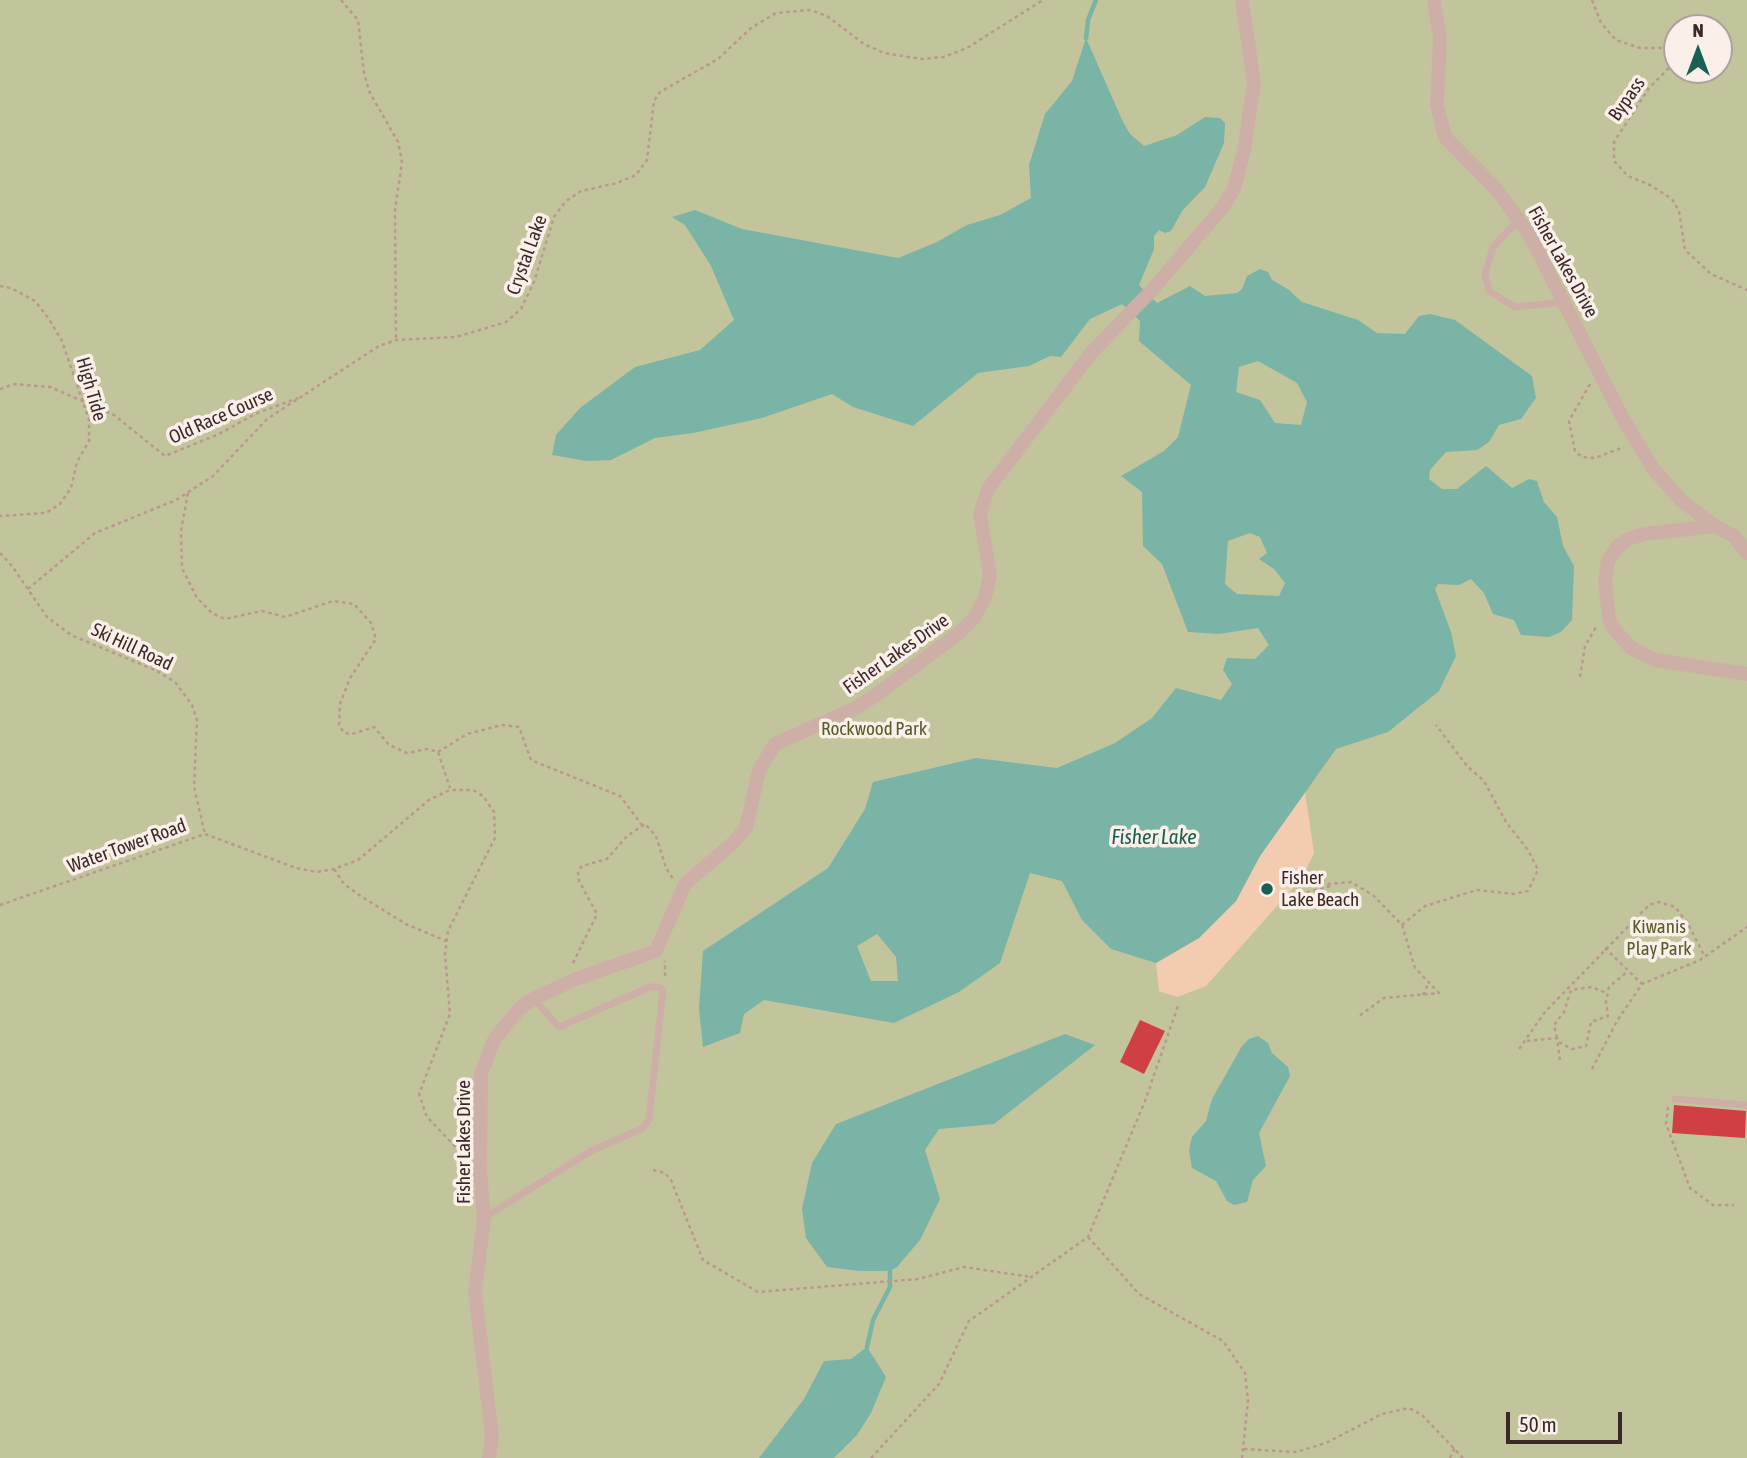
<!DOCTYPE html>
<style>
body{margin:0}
#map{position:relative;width:1747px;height:1458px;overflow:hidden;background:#f5e3dd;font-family:"Asap Condensed",sans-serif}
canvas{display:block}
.north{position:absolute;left:1663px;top:14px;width:70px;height:70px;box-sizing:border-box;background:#fbefea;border:2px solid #aea09c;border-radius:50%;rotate:0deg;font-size:19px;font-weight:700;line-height:28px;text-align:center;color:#3a2928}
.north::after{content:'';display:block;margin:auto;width:24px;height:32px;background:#1a6052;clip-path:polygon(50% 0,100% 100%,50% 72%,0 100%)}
.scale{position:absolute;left:1506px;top:1412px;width:116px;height:32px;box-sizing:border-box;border:4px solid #3a2928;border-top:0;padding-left:9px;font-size:21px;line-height:24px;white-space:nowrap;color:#3a2928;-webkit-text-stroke:5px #fbefea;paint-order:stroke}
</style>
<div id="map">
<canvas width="1747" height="1458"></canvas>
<div class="north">N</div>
<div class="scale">50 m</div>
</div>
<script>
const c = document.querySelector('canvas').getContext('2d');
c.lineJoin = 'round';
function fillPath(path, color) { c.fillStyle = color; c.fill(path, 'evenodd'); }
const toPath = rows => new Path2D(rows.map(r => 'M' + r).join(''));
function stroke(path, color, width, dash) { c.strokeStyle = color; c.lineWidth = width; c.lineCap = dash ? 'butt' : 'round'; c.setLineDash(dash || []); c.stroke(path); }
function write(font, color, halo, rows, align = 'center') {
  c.font = font + ' "Asap Condensed",sans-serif'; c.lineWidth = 7; c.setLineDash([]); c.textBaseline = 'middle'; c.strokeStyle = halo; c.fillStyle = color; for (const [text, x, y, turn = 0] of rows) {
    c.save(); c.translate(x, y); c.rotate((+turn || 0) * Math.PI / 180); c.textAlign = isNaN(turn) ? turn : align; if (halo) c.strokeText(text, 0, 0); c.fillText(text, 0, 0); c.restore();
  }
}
fillPath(toPath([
 [0,0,1747,0,1747,1458,0,1458],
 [1677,28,1719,28,1719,70,1677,70]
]), '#c2c59b');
fillPath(toPath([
 [1305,792,1314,853,1302,878,1206,986,1177,997,1159,991,1156,963,1199,938,1236,901,1260,856]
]), '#f3cbb1');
fillPath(toPath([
 [1086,38,1123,122,1130,134,1144,146,1177,135,1205,117,1220,118,1225,123,1224,143,1205,187,1182,211,1171,231,1165,233,1159,230,1154,236,1154,249,1139,285,1157,303,1190,286,1205,296,1237,293,1242,289,1247,276,1260,269,1268,272,1272,280,1289,290,1302,302,1358,320,1377,333,1405,334,1419,316,1430,314,1455,320,1532,376,1536,398,1521,419,1499,425,1489,442,1477,450,1446,452,1430,470,1429,479,1442,489,1457,489,1486,466,1512,488,1529,479,1537,481,1544,502,1557,517,1563,546,1574,566,1572,620,1561,632,1549,637,1521,635,1514,620,1493,614,1484,593,1471,579,1459,585,1438,584,1435,589,1451,632,1456,656,1439,691,1388,732,1336,749,1260,856,1236,901,1199,938,1156,963,1111,949,1082,920,1062,881,1030,873,1000,963,959,992,894,1023,764,1000,744,1014,740,1033,703,1047,699,1008,703,951,828,868,865,809,873,782,976,758,1057,768,1115,743,1152,718,1176,688,1221,700,1232,684,1223,670,1227,658,1255,659,1269,645,1258,628,1219,634,1188,632,1162,564,1143,546,1142,492,1121,476,1164,451,1178,437,1191,385,1139,341,1140,321,1122,304,1090,319,1061,357,1050,356,1029,366,978,373,913,426,853,407,832,394,762,418,693,433,655,438,611,460,587,461,552,455,556,435,580,408,635,367,700,350,734,320,711,266,685,225,672,217,695,210,742,229,898,258,937,242,967,225,1000,215,1031,198,1029,165,1045,114,1072,81],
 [1258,361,1297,383,1307,402,1301,425,1275,423,1260,400,1236,392,1239,367],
 [1250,533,1260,537,1267,553,1259,559,1274,569,1285,583,1279,596,1237,594,1225,584,1228,541],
 [877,934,896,957,898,981,871,981,857,946],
 [1065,1034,1095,1045,994,1124,939,1129,925,1150,940,1199,920,1240,897,1267,890,1271,859,1271,827,1267,806,1238,802,1209,812,1163,836,1124],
 [1258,1036,1268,1043,1272,1053,1288,1067,1290,1076,1259,1133,1266,1166,1253,1180,1247,1202,1234,1205,1227,1201,1216,1181,1192,1168,1189,1150,1192,1137,1206,1121,1212,1099,1242,1046,1249,1039],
 [867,1347,886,1377,871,1413,857,1435,834,1458,759,1458,804,1399,824,1361,851,1359]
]), '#79b4a7');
stroke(toPath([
 [1086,38,1088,20,1096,0],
 [867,1347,873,1320,890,1287,890,1271]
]), '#79b4a7', 4.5);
fillPath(toPath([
 [1140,1020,1165,1031,1144,1074,1120,1062],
 [1674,1105,1746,1111,1745,1138,1672,1133]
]), '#d03f43');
stroke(toPath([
 [341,0,358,20,364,74,370,93,398,142,402,162,395,210,396,340],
 [1592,0,1601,23,1616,40,1640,48,1667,48,1676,57,1675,62,1649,88,1614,142,1614,161,1628,176,1650,185,1672,199,1679,211,1685,250,1711,274,1747,290],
 [0,286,11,288,35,301,49,319,62,341,89,420,89,441,77,462,71,488,60,504,46,513,0,516],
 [1590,384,1569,421,1575,451,1582,457,1595,458,1624,447],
 [0,389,14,384,50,387,114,415,165,456,219,434,255,414,298,398],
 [188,493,181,531,182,568,197,598,212,613,225,619,262,611,285,617,333,601,354,604,371,623,376,639,350,678,340,704,339,725,344,733,352,734,374,727,389,745,407,753,427,749,438,752,450,788],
 [0,553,12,566,47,617,71,635,157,671,175,682,192,705,197,720,194,787,205,834],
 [28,589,95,533,176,500,213,476,267,419,379,346,396,340,456,337,506,322,521,309,534,282,554,217,566,201,581,191,617,183,636,175,647,160,654,101,660,92,718,59,751,28,776,13,810,10,827,16,864,44,884,53,921,59,944,57,967,48,1043,0],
 [1580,677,1585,646,1596,627],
 [438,752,467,734,502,725,519,727,531,760,620,796,642,825],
 [334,869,344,884,362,897,406,924,446,941],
 [1310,872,1328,884,1351,882,1373,895,1402,925,1415,968,1439,993,1384,998,1359,1016],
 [1293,896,1331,886],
 [0,905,205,834,296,868,317,872,334,869,358,860,429,800,450,790,473,790,483,796,494,812,495,838,448,931,445,955,450,1014,419,1094,427,1117,466,1158],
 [1402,925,1425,906,1477,890,1514,894,1528,891,1538,870,1528,850,1506,822,1484,781,1467,766,1436,725],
 [1605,948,1642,984],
 [573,963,597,914,579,881,578,871,582,866,607,859,627,836,645,824,656,836,666,868,673,879],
 [665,976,665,961],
 [1423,995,1429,982],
 [1557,1038,1554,1025,1564,1012,1571,990,1592,987,1606,993],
 [1527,1041,1557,1038,1560,1060],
 [1559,1042,1572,1049,1586,1046,1591,1022,1608,1016,1606,1002,1609,987,1628,971],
 [1519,1049,1545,1012,1649,905,1659,902,1675,907,1687,922,1705,957],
 [1592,1069,1617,1021,1642,984,1700,960,1747,927],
 [1668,1107,1666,1124,1690,1188,1713,1205,1734,1205],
 [653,1170,665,1173,671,1180,703,1260,758,1292,918,1279,964,1267,1031,1277],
 [1088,1237,1139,1294,1223,1341,1245,1373,1248,1401,1242,1458],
 [1244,1449,1296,1452,1326,1443,1382,1414,1409,1408,1422,1415,1463,1458],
 [871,1458,939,1384,969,1321,1088,1237,1145,1101,1179,1003],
 [1450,1458,1455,1447]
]), '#ba9891', 2.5, [3.5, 3.5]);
stroke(toPath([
 [1519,219,1493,247,1485,274,1489,291,1515,307,1565,302],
 [1675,1099,1747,1105],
 [485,1217,591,1151,643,1128,649,1119,663,990,660,987,650,987,559,1027,534,999]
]), '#ceafa7', 7);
stroke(toPath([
 [1434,0,1440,38,1437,105,1445,137,1497,190,1529,234,1622,417,1654,470,1682,501,1715,526],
 [1747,553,1734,536,1715,526,1644,534,1628,539,1617,547,1608,561,1605,581,1609,618,1614,629,1631,648,1655,660,1747,674],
 [489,1458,492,1436,475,1292,484,1218,480,1172,481,1074,494,1040,519,1009,533,999,576,979,656,951,685,884,734,842,746,828,759,770,775,744,854,709,876,695,959,633,974,618,985,598,990,576,980,514,988,489,1091,353,1153,289,1222,208,1234,189,1244,150,1254,83,1242,0]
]), '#ceafa7', 14);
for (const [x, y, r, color] of [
 [1267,889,7,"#1a6052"]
]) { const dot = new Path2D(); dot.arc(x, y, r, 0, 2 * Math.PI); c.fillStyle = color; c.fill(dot); stroke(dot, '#fbefea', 2.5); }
write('19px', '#3a2928', '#fbefea', [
 ["Bypass",1627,99,-55],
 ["Crystal Lake",527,255,-70],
 ["Fisher Lakes Drive",1563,262,61],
 ["High Tide",91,389,74],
 ["Old Race Course",221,416,-24],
 ["Ski Hill Road",132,647,25],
 ["Fisher Lakes Drive",896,654,-35],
 ["Water Tower Road",127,846,-20],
 ["Fisher Lakes Drive",464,1142,-90]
]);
write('19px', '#565b2a', '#fbefea', [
 ["Rockwood Park",874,729],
 ["Kiwanis",1659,927],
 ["Play Park",1659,949]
]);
write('19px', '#3a2928', '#fbefea', [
 ["Fisher",1281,878],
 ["Lake Beach",1281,900]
], 'left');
write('italic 21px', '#1a6052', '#fbefea', [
 ["Fisher Lake",1154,837]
]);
</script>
